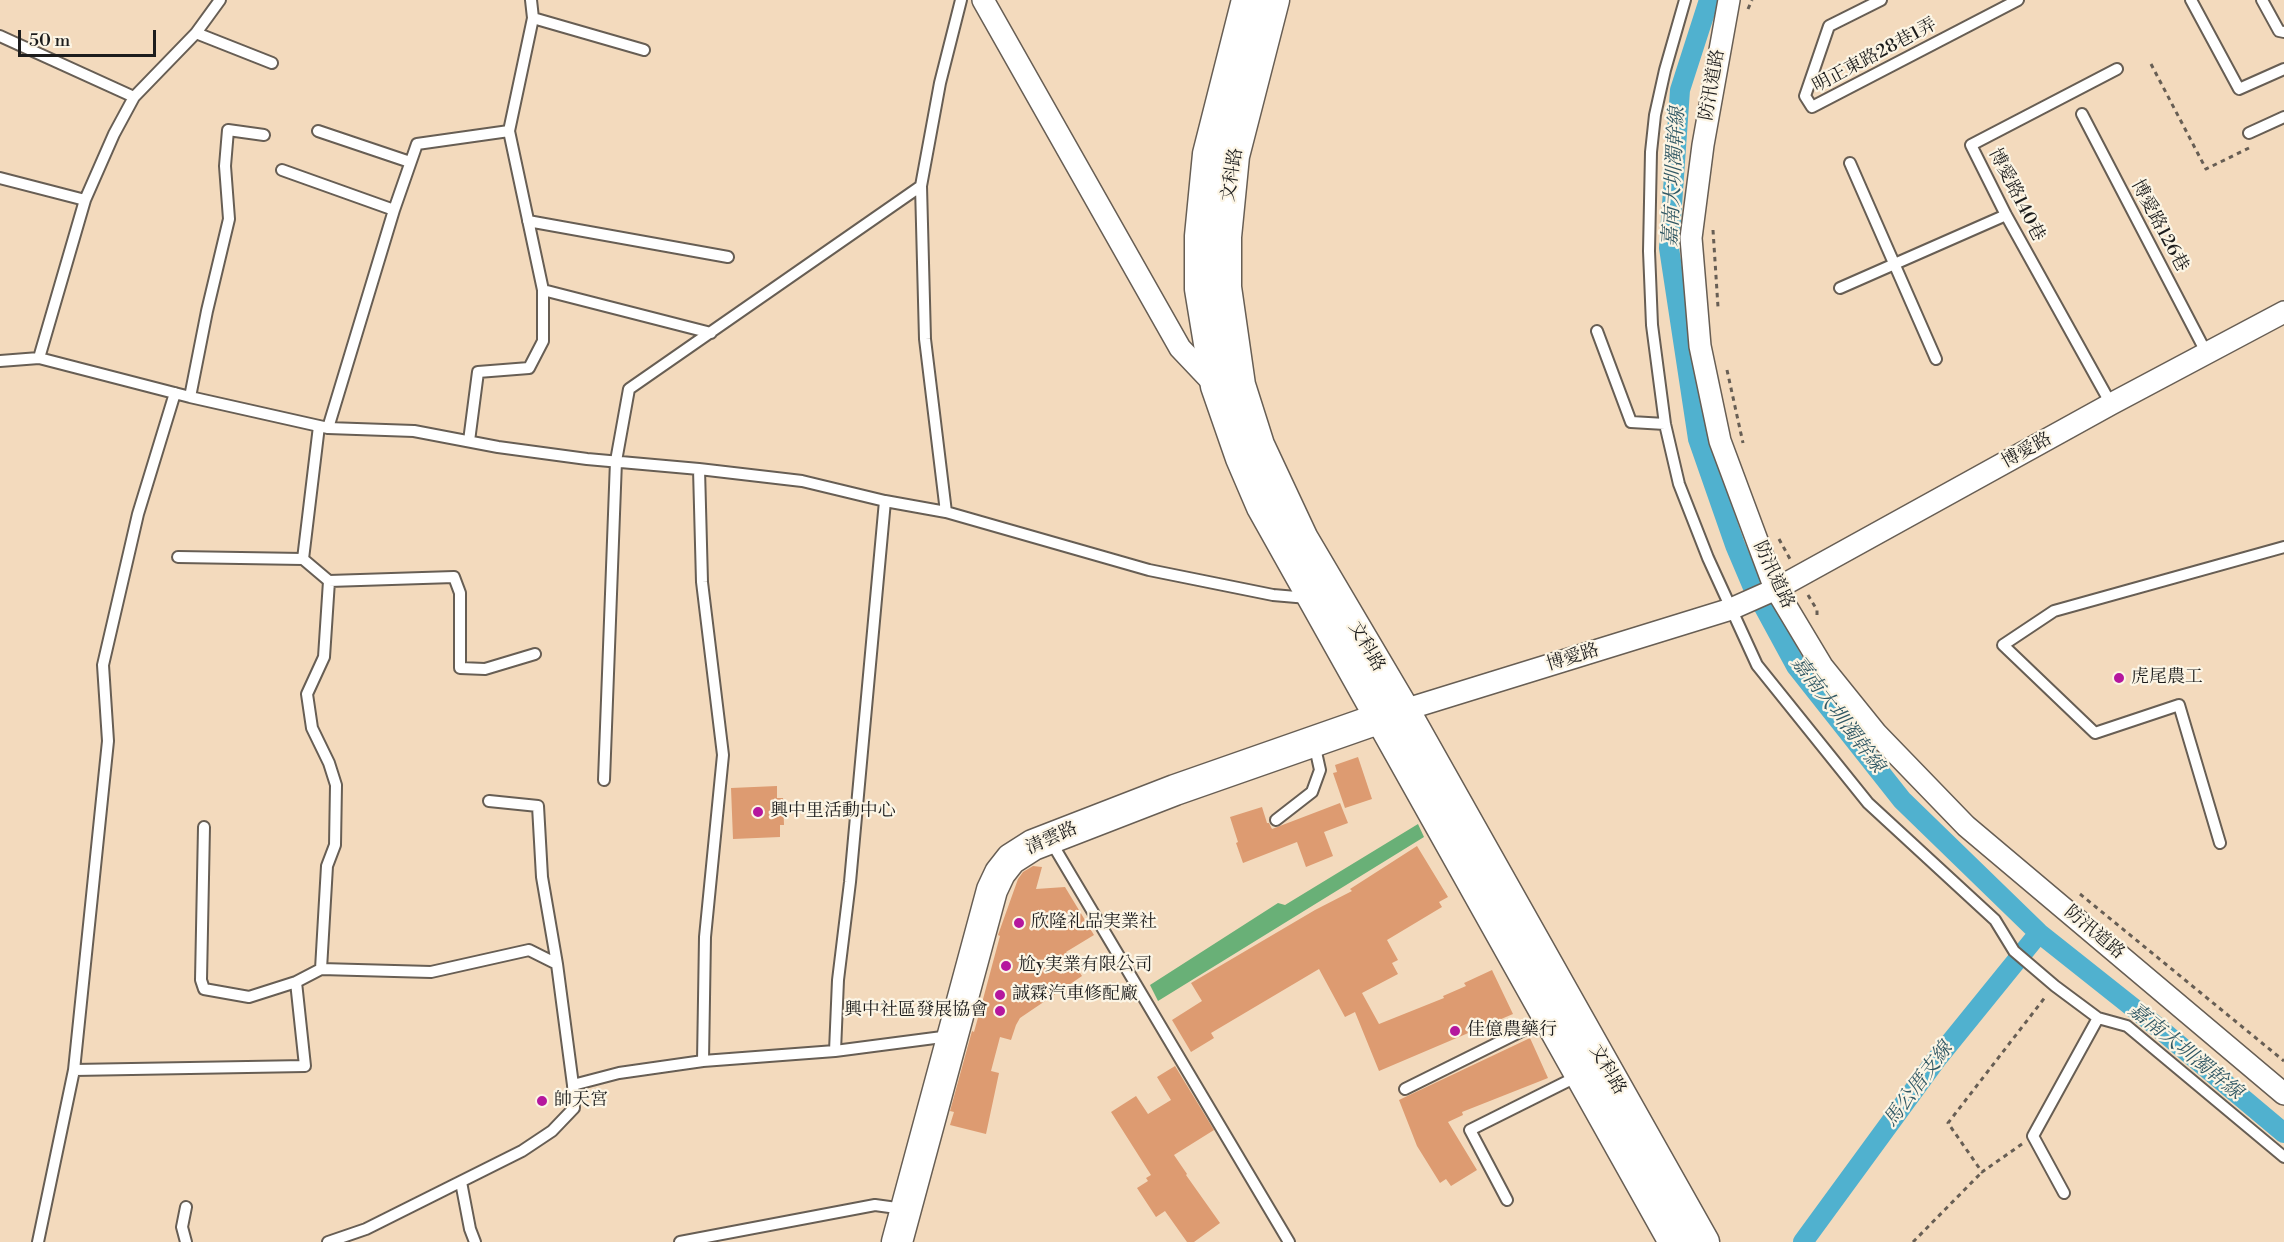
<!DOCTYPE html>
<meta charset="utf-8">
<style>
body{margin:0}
#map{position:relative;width:2284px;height:1242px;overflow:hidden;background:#f3dabd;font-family:"Libre Bodoni",serif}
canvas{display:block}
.scale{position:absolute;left:18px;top:30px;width:138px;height:27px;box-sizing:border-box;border:3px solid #1c1c1c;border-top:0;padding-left:8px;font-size:18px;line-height:21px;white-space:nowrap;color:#1c1c1c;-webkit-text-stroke:4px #fcf5e5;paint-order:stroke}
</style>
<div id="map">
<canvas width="2284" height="1242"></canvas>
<div class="scale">50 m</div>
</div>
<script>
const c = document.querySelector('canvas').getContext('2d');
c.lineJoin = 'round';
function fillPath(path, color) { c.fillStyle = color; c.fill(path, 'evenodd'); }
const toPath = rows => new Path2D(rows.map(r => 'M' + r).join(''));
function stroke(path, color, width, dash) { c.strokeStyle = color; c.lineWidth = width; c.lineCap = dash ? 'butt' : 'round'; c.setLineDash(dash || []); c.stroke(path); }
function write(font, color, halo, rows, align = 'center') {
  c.font = font + ' "Libre Bodoni","Noto Serif TC",serif'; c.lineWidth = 4.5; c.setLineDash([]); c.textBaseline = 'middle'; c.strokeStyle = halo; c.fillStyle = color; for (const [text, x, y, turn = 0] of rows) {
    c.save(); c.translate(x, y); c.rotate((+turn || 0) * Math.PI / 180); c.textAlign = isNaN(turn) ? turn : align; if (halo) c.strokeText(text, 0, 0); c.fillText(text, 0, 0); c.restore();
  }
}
fillPath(toPath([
 [1418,824,1424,837,1158,1001,1150,985,1278,903,1285,905]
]), '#69b077');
stroke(toPath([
 [1709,0,1680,90,1669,248,1698,439,1735,545,1752,585,1796,666,1902,800,2039,933,2160,1029,2284,1133],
 [1803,1242,1936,1060,2039,933]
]), '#50b1cf', 20);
fillPath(toPath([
 [1358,757,1372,799,1345,808,1333,773,1337,772,1335,765],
 [777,786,777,798,783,798,784,825,780,825,780,837,733,839,731,788],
 [1340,803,1348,823,1324,832,1333,856,1306,867,1297,842,1243,863,1236,843,1238,842,1230,817,1262,807,1267,823,1269,823,1272,829],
 [1417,846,1448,897,1439,902,1442,907,1387,940,1398,960,1392,963,1398,974,1362,993,1379,1024,1444,998,1443,996,1466,986,1464,983,1492,970,1513,1014,1379,1071,1355,1012,1345,1017,1319,969,1211,1033,1214,1038,1191,1052,1172,1020,1202,1001,1191,983,1315,910,1352,891,1350,889],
 [1033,866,1042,867,1036,889,1065,887,1094,935,1066,952,1082,976,1020,1018,1016,1025,1011,1040,1000,1037,991,1071,999,1073,986,1134,950,1125,954,1112,950,1111,972,1031,974,1032,979,1014,1000,936,998,935,1018,879,1023,872],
 [1530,1038,1548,1078,1462,1112,1463,1115,1448,1122,1477,1170,1451,1186,1446,1179,1440,1183,1417,1146,1399,1100],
 [1175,1066,1214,1130,1174,1155,1187,1174,1186,1175,1220,1223,1194,1242,1187,1242,1165,1211,1156,1217,1137,1188,1148,1181,1146,1178,1151,1175,1111,1112,1136,1096,1148,1114,1171,1100,1157,1077]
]), '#dd9b71');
const lane = toPath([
 [1685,0,1665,70,1655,115,1651,152,1649,251,1652,325,1665,424,1679,484,1708,558,1757,665,1868,803,1995,920,2014,951,2055,986,2098,1018,2127,1026,2284,1157],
 [1881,0,1829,26,1805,96,1812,107,2018,0],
 [2191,0,2239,89,2284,69],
 [2262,0,2279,31,2284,32],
 [533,18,644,50],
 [196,33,272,63],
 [0,36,134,97],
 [2082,114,2207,354],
 [318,131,410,162],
 [2249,133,2284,117],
 [1850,163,1936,359],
 [282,170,394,210],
 [0,178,85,200],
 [528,221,728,257],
 [1840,288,2006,215],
 [543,290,711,333],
 [1597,331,1631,422,1665,424],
 [39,358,85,200,114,134,134,97,196,33,220,0],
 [0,361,39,358,190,397,328,428,414,431,498,447,587,459,699,469,802,481,885,501,946,512,1149,570,1273,595,1308,598],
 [190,397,207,311,229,219,225,166,228,130,264,135],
 [2111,404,2006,215,1971,145,2117,69],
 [319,426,303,559,329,581,324,657,307,694,312,728,329,763,336,785,335,845,327,866,321,969,431,972,529,950,557,964],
 [328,428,394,210,417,144,509,131,533,18,531,0],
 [469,441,478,372,529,368,543,341,543,290,509,131],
 [699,469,702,582,723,755,705,937,703,1061],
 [946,512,925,339,921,186,940,83,961,0],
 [178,557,303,559],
 [329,581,454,577,460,593,460,668,485,669,535,654],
 [604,780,616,461,629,389,921,186],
 [489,801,538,806,542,877,557,964,573,1085],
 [1276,820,1312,792,1320,770,1314,743],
 [204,827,201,980,204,989,249,997,296,982],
 [1050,840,1289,1242],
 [2220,843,2179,705,2095,733,2003,645,2054,611,2284,547],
 [835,1051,838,980,850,882,885,501],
 [74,1070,108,741,103,665,138,514,175,393],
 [1405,1089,1546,1019],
 [461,1182,470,1229,475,1242],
 [2064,1193,2033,1136,2098,1018],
 [1507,1200,1470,1130,1578,1076],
 [186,1207,182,1227,186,1242],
 [38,1242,74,1070,305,1066,296,982,321,969],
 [328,1242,366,1229,522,1151,552,1131,574,1108,573,1085,619,1073,703,1061,835,1051,950,1036],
 [680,1242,875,1205,904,1209]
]);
const street = toPath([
 [983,0,1180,348,1216,386],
 [1729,0,1703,145,1691,238,1700,346,1720,441,1774,586,1822,666,1876,733,1966,826,2284,1094],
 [1404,710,1731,609,1776,589,2111,404,2284,312]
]);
const secondary = toPath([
 [1247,0,1208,154,1200,236,1200,289,1216,386,1241,458,1262,507,1674,1242],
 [1274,0,1234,156,1226,237,1226,287,1240,385,1259,445,1303,539,1404,710,1704,1242],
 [897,1242,992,890,1000,873,1011,859,1033,845,1175,790,1398,712]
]);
stroke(lane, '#675e54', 14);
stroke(street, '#675e54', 24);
stroke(secondary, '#675e54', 33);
stroke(toPath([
 [1748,9,1752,0],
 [2151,64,2206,169,2249,148],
 [1713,230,1718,307],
 [1727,370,1743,443],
 [1779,539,1790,559],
 [1808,595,1817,610,1817,619],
 [2080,894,2284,1061],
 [2022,1144,1982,1172,1948,1123,2046,996],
 [1913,1242,1982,1172]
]), '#675e54', 3, [4.5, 4.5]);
stroke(lane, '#fff', 10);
stroke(street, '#fff', 21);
stroke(secondary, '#fff', 30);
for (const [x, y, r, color] of [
 [2119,678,6,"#b5179e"],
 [758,812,6,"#b5179e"],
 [1019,923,6,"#b5179e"],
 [1006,966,6,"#b5179e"],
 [1000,995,6,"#b5179e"],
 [1000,1011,6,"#b5179e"],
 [1455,1031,6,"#b5179e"],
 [542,1101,6,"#b5179e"]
]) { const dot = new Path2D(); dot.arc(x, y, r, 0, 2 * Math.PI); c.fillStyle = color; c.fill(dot); stroke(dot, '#fcf5e5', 2); }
write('18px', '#1c1c1c', '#fcf5e5', [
 ["明正東路28巷1弄",1875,56,-28],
 ["防汛道路",1713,85,-80],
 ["文科路",1233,175,-81],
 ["博愛路140巷",2016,195,63],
 ["博愛路126巷",2159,226,62],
 ["博愛路",2027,451,-29],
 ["防汛道路",1773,575,65],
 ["文科路",1366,647,60],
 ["博愛路",1573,658,-17],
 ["清雲路",1052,839,-24],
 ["防汛道路",2094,933,40],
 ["文科路",1607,1070,60]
]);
write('18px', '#1c1c1c', '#fcf5e5', [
 ["虎尾農工",2131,678],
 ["興中里活動中心",770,812],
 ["欣隆礼品実業社",1031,923],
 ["尬y実業有限公司",1018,966],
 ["誠霖汽車修配廠",1012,995],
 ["興中社區發展協會",988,1011,"right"],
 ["佳億農藥行",1467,1031],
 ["帥天宮",554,1101]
], 'left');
write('italic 20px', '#315864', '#fcf5e5', [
 ["嘉南大圳濁幹線",1675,177,-87],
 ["嘉南大圳濁幹線",1837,715,53],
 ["嘉南大圳濁幹線",2185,1052,39],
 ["馬公厝支線",1919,1085,-53]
]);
</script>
